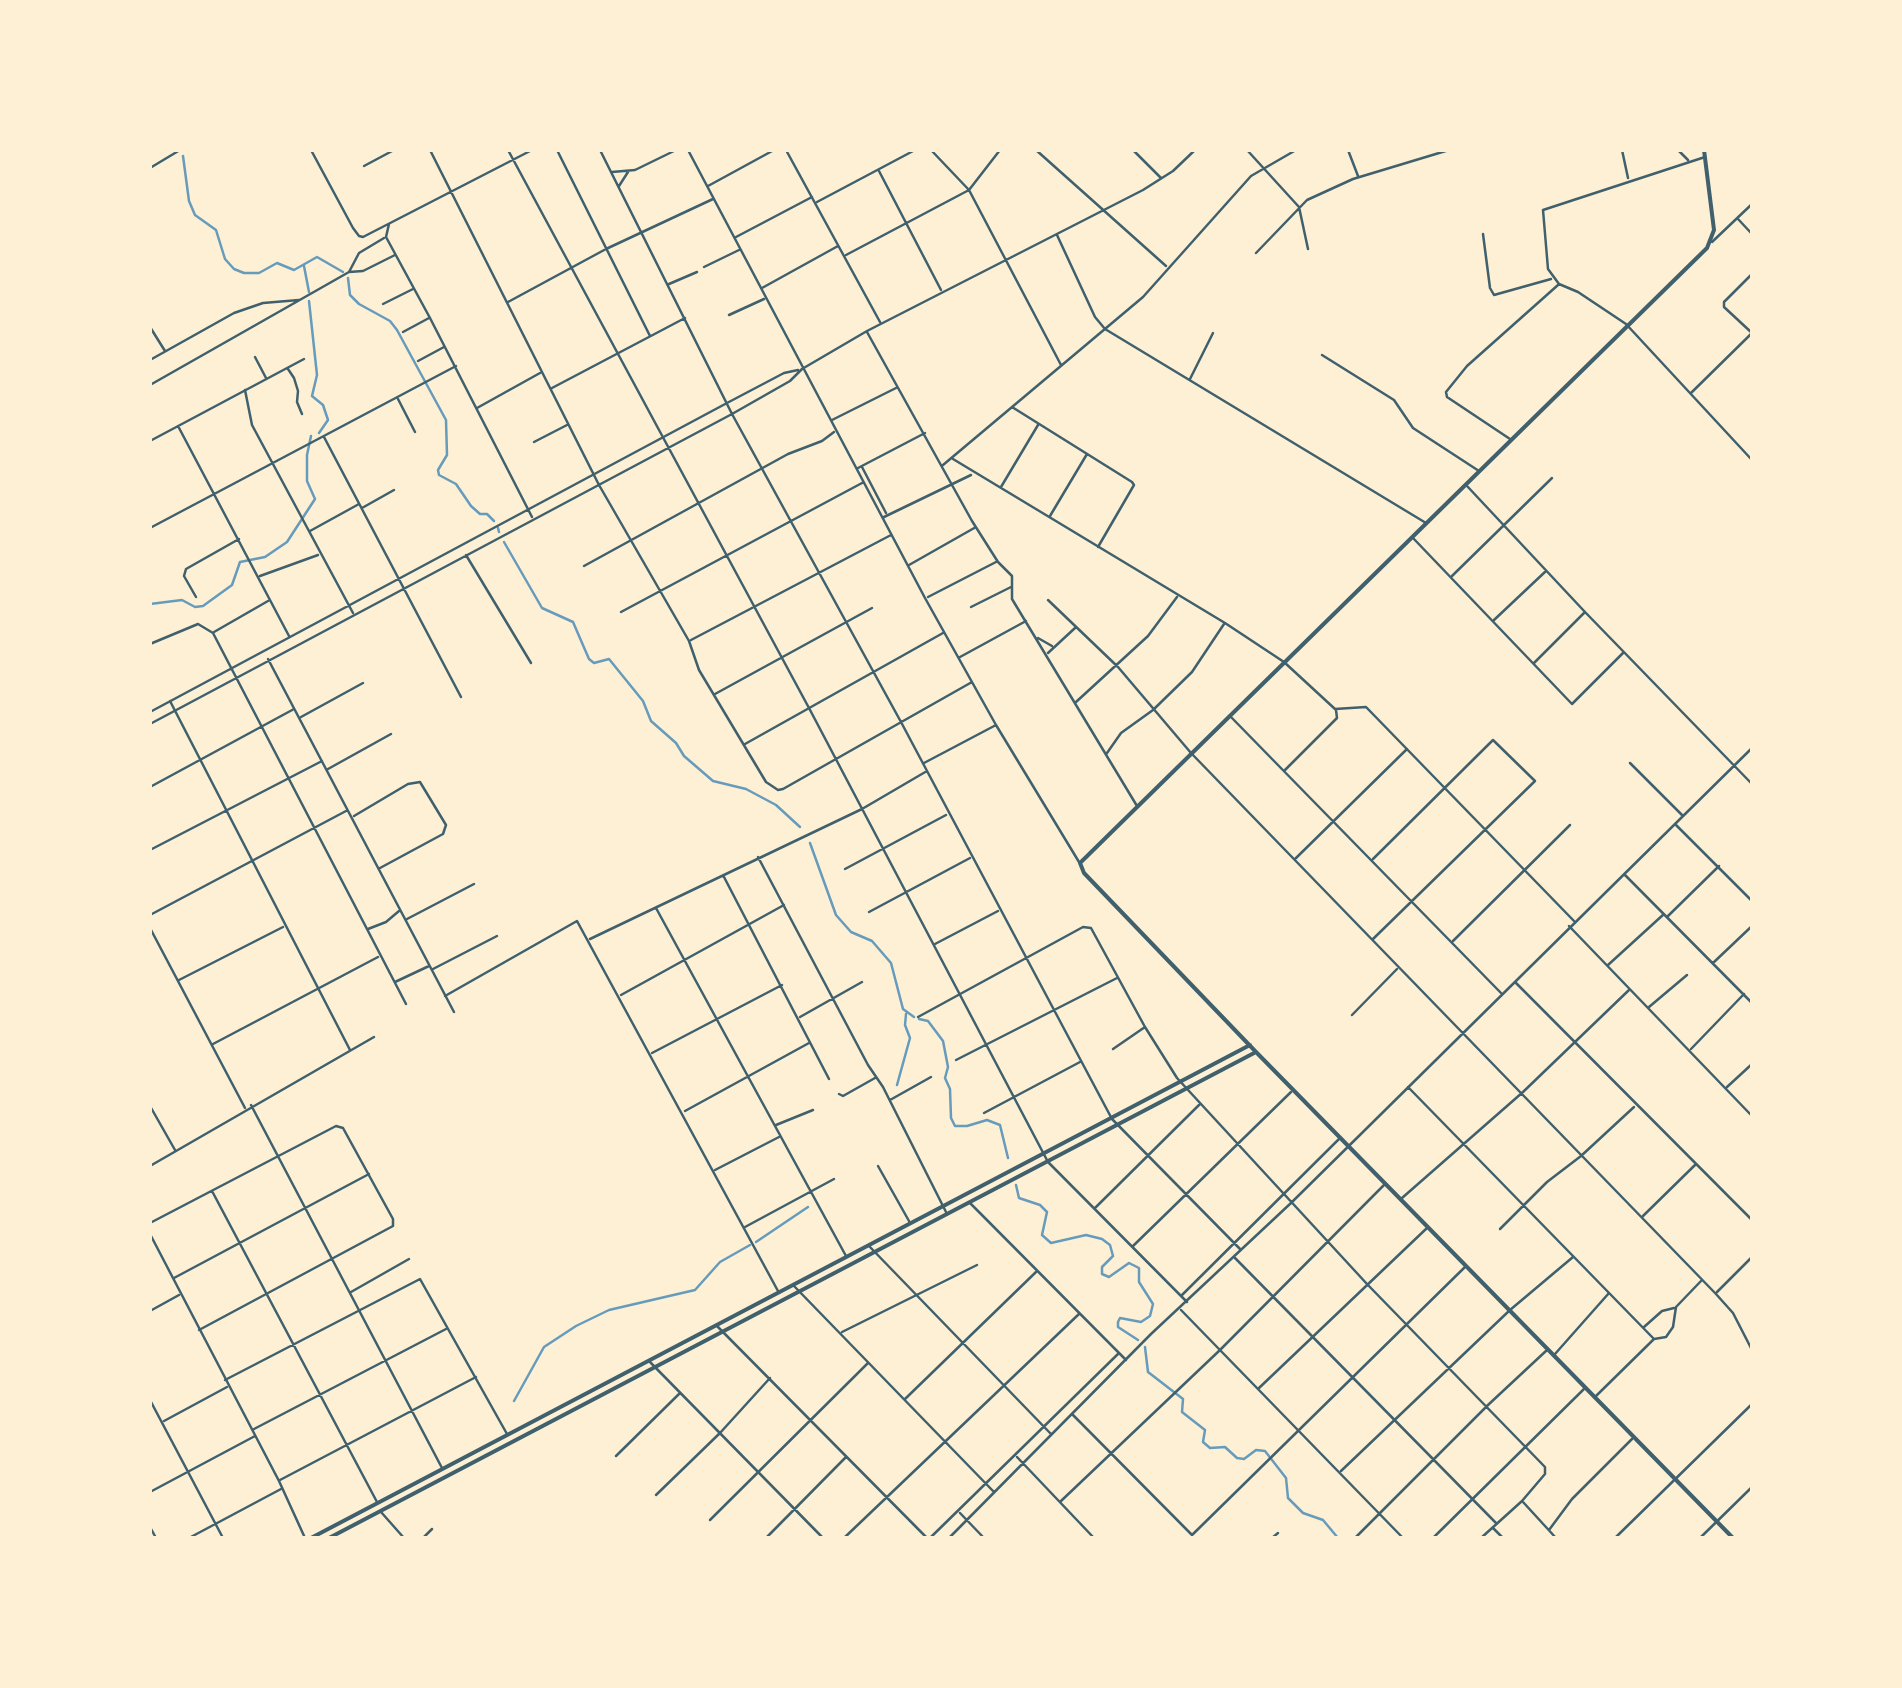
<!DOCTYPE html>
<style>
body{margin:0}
#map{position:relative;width:1902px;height:1688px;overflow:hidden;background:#fdf0d5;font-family:"Noto Sans",sans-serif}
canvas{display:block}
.frame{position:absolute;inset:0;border:152px solid #fdf0d5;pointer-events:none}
</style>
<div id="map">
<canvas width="1902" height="1688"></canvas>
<div class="frame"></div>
</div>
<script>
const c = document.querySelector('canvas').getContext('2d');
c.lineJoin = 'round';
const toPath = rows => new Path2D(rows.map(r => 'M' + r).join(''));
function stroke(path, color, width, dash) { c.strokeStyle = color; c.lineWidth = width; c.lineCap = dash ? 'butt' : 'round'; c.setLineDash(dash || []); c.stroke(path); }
stroke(toPath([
 [183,156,189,201,195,215,216,230,225,259,234,269,244,273,259,273,277,263,294,270,317,257,343,272],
 [304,266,309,292],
 [348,278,350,295,359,304,390,321,397,330,446,420,447,455,438,470,439,475,456,484,471,506,480,514,487,514,494,521],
 [309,301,317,375,312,396,323,405,328,420,319,433],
 [498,528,499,532],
 [504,542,542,608,573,622,589,659,594,663,609,659,643,701,651,721,676,743,684,756,713,781,746,789,776,805,800,827],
 [150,604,182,600,195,607,203,606,232,585,240,562,265,557,287,542,315,499,307,481,307,455,311,436],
 [810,843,836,915,851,932,872,941,891,963,903,1009,914,1017],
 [919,1019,928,1021,943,1041,948,1067,945,1078,950,1089,951,1118,955,1126,967,1126,987,1120,1000,1125,1008,1158],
 [897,1085,910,1038,905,1025,906,1014],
 [1016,1185,1019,1198,1040,1205,1047,1212,1042,1235,1051,1243,1086,1235,1102,1239,1110,1245,1113,1256,1102,1267,1102,1274,1109,1277,1129,1263,1139,1268,1139,1282,1153,1304,1150,1316,1141,1322,1120,1318,1118,1322,1118,1327,1138,1340],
 [756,1242,808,1207],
 [1145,1347,1148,1372,1183,1399,1182,1412,1205,1430,1203,1442,1210,1448,1225,1447,1237,1458,1244,1459,1256,1450,1265,1451,1286,1478,1288,1498,1303,1513,1323,1520,1338,1538],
 [514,1401,544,1347,576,1326,609,1310,695,1290,720,1262,750,1245]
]), '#669bbc', 2.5);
stroke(toPath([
 [311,150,353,228,359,236,363,237,532,150],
 [430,150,599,485,689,641,699,670,766,782,778,790,783,789,972,682],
 [508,150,809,708,1048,1162,1187,1302],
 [557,150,650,336],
 [600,150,732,414,901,722,1112,1119,1241,1250],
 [688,150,925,598,996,725,1079,862],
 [786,150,880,322],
 [931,150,969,190,1061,365],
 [1036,150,1166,266],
 [1133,150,1161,178],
 [1247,150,1299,207,1308,249],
 [1348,150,1358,176],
 [1622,150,1628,178],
 [1678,150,1688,160],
 [1705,157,1543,210,1548,269,1559,284,1578,292,1626,324,1752,460],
 [364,166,394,150],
 [150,168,180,150],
 [879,171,941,290],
 [612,172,635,170,676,150],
 [619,186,628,172],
 [708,186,774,150],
 [817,202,915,150],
 [1738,219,1752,234],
 [389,224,386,237,430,318,532,517],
 [1483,234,1490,288,1494,295,1551,279],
 [1057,235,1095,317,1105,329,1426,523],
 [736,237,812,197],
 [1712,242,1752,204],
 [1256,253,1307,200,1353,179,1449,150],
 [846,255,969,190,1000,150],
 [704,267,739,250],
 [349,272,359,253,384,238],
 [669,284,697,272],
 [762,288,838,246],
 [508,302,606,249,713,199],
 [383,304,413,289],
 [729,315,764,299],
 [150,327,165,351],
 [403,332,429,318],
 [867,332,972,521,998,562,1012,576,1012,599,1137,806],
 [1322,355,1394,400,1413,428,1479,471],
 [255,357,266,378],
 [150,360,234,313,263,303,299,300],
 [418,361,444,347],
 [288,369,294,378,298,391,297,402,302,414],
 [1190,379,1213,333],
 [150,385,349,272,363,271,395,255],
 [552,388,685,318],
 [245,390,252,425,353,613],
 [1691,393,1752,333,1724,307,1724,302,1752,274],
 [398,399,415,432],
 [1012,407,1132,482,1134,485,1098,547],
 [477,408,540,373],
 [832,420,896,388],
 [178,426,289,636],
 [324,437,461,697],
 [1510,439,1447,397,1446,392,1467,366,1558,285],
 [150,441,304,359],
 [534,442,567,425],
 [953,459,1225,623,1284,662,1335,709,1366,707,1574,921],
 [943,465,1143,297,1251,176,1296,150],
 [862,467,886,513],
 [858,468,925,433],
 [1467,486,1585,612,1752,784],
 [1001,487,1038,425],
 [362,508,394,490],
 [1050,516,1087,454],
 [884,517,971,475],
 [150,528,456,366],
 [310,531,359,504],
 [1413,538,1572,704,1623,653],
 [466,555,531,663],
 [909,565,976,527],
 [584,566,788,454,822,441,834,432],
 [260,576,318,555],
 [1452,576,1552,478],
 [196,597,184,576,186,569,239,539],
 [928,597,996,562],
 [1048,600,1118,667,1191,753,1716,1294,1733,1313,1752,1350],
 [971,607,1011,587],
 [621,612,862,483],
 [1494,620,1546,571],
 [214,632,268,601],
 [1038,638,1052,646],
 [691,640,891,535],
 [150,644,198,624,213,633,406,1004],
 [1048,653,1075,628],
 [960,657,1026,621],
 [268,659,454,1012],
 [1534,663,1585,612],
 [715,694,872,608],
 [170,701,350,1050],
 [1076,702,1148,636,1177,597],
 [150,712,727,403,784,373,798,370],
 [1230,716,1501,993],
 [301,717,363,683],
 [150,724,732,414,790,381,802,369,867,331,1143,190,1173,171,1195,150],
 [745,744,943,633],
 [1107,753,1121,733,1153,710,1192,672,1224,624],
 [924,763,996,725],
 [1630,763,1682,815],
 [328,769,391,734],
 [1285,770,1337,718,1336,710],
 [150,787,294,709],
 [354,816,408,784,420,782,446,825,443,834,380,868],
 [1676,825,1752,901],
 [150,850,322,761],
 [758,857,868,1065,883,1087,946,1212],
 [1295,859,1407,749],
 [1373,859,1493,740,1535,781,1373,939],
 [845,869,946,815],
 [1625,875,1752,1003],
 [724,877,829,1079],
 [656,908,846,1256],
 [869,912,970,858],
 [150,915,346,811],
 [1668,916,1719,866],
 [407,919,474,884],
 [1569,926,1752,1116],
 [150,928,245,1108],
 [368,929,386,922,399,911],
 [590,939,862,809,927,771],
 [1453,941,1570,825],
 [935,944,998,911],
 [1713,963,1752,926],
 [1608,965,1664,914],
 [433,969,497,936],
 [179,980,283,927],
 [395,982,429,966],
 [1516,983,1752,1220],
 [621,995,784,905],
 [445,996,577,921,778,1291],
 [1649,1007,1687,975],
 [1352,1015,1397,969],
 [800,1017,862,982],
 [918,1017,1083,927,1091,928,1145,1027,1177,1078,1367,1284,1545,1467,1545,1474,1522,1501,1481,1538],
 [213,1044,378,957],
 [1113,1049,1145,1027],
 [1691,1049,1744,994],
 [652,1053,782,985],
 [956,1060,1117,978],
 [1408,1087,1654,1339],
 [1727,1087,1752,1064],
 [839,1094,843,1096,875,1078],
 [890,1100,931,1077],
 [251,1105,442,1468],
 [150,1106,175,1150],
 [685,1111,809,1043],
 [984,1113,1080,1062],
 [776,1125,813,1110],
 [150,1166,374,1037],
 [878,1166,909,1221],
 [715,1170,779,1137],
 [212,1191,377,1502],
 [1402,1198,1523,1092,1629,990],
 [970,1203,1126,1360],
 [1095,1208,1199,1105],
 [1643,1216,1695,1165],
 [150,1223,336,1126,343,1128,393,1219,393,1226,199,1330],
 [745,1227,834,1179],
 [1500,1229,1547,1182,1581,1156,1634,1107],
 [150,1234,279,1481,305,1538],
 [869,1246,1051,1434],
 [1132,1247,1291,1092],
 [1235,1258,1496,1523],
 [174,1278,369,1174],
 [794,1286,994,1492],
 [351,1292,409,1259],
 [1717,1292,1752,1257],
 [1182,1295,1339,1139],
 [1181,1310,1403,1538],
 [150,1311,179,1295],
 [717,1326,927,1538],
 [1644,1327,1662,1311,1674,1308],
 [842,1332,977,1265],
 [1555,1354,1609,1293],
 [649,1361,823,1538],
 [225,1380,420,1279,507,1434],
 [1259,1388,1427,1228],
 [1596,1396,1654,1339,1666,1337,1673,1327,1676,1307,1701,1281],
 [905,1399,1036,1272],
 [150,1400,223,1538],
 [1073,1415,1195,1538],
 [164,1421,227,1387],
 [254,1429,446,1329],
 [616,1456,679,1394],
 [1017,1457,1094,1538],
 [1341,1471,1510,1310,1573,1257],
 [280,1480,476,1377],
 [150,1492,255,1436],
 [656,1495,720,1433,770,1378],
 [1061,1501,1220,1350,1384,1185],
 [1523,1502,1556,1538],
 [381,1512,404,1538],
 [960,1513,984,1538],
 [710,1520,868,1363],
 [150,1527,156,1538],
 [1493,1528,1503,1538],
 [1549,1530,1572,1499,1632,1439],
 [189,1538,281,1489],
 [423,1538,432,1529],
 [766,1538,846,1457],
 [844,1538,1079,1314],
 [930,1538,1119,1353],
 [949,1538,1151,1334,1291,1203,1752,748],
 [1189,1538,1465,1267],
 [1272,1538,1278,1533],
 [1355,1538,1488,1405,1547,1350],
 [1433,1538,1585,1388],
 [1615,1538,1752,1404],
 [1700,1538,1752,1487]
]), '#3f606c', 2.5);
stroke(toPath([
 [1704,150,1714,230,1707,248,1080,863,1084,873,1256,1052,1733,1538],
 [311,1538,1250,1045],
 [329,1538,1256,1052]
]), '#3f606c', 4);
</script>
